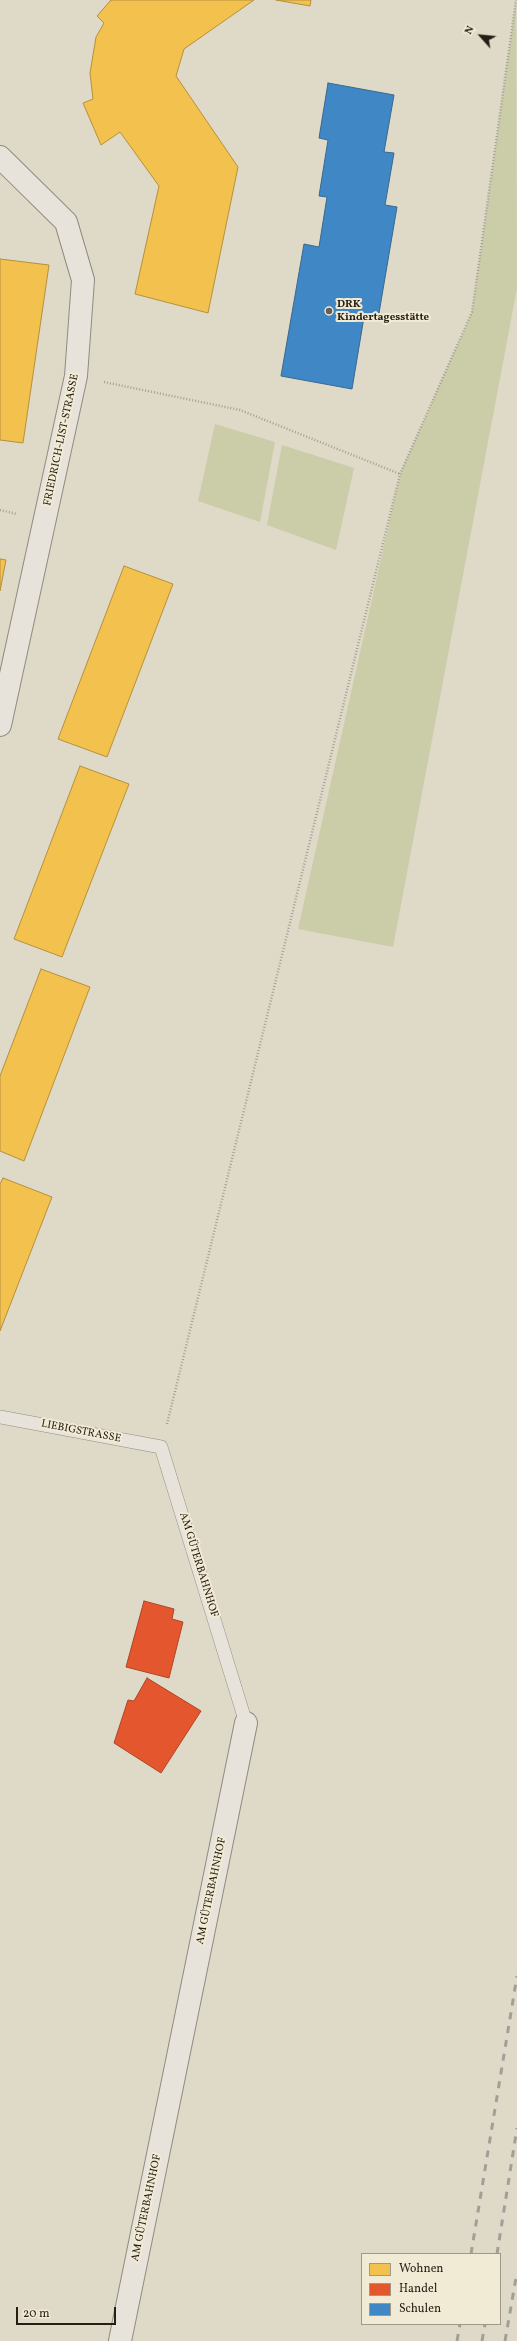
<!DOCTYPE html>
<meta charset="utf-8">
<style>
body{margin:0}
#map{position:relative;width:517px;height:2341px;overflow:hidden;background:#dfd9c7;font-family:Vollkorn,serif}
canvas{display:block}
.legend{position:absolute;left:361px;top:2253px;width:140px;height:72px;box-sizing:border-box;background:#f1ead4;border:1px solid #a09888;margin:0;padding:5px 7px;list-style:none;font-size:12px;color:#261d15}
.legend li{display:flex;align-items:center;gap:8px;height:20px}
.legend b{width:20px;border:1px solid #a09888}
.north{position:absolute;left:461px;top:16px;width:40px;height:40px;-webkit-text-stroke:3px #f1ead4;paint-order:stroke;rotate:297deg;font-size:11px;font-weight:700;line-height:16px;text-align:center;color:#261d15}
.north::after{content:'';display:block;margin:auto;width:14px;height:18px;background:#261d15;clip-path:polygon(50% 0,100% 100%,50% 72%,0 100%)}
.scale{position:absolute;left:16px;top:2307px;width:100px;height:18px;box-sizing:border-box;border:2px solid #261d15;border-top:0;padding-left:5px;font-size:12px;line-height:14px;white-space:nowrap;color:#261d15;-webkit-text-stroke:3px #f1ead4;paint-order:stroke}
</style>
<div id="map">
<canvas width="517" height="2341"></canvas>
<ul class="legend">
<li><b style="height:11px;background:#f2c14e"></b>Wohnen</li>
<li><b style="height:11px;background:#e4572e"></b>Handel</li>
<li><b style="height:11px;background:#3f88c5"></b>Schulen</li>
</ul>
<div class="north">N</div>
<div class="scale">20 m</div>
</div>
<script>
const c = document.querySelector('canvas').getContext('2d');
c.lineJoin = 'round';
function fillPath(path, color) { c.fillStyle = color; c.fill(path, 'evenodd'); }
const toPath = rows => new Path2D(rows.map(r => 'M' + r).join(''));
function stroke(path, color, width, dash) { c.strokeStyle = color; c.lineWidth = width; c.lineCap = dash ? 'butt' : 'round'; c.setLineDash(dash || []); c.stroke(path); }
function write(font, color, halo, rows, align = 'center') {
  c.font = font + ' Vollkorn,serif'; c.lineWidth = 4; c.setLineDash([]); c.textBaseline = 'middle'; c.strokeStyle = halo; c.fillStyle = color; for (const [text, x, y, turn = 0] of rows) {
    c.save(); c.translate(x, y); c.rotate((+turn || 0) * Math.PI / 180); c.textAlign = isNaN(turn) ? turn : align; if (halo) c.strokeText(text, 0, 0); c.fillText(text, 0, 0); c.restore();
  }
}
fillPath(toPath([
 [516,0,517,288,393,947,298,929,400,474,472,312],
 [215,424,275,442,260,522,198,501],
 [282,445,354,468,336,550,267,525]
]), '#cbcca8');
const homes = toPath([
 [111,0,254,0,184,49,176,76,238,167,208,313,135,294,159,186,120,132,101,145,83,103,93,99,90,73,96,37,104,23,97,16,111,0],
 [276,0,311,0,310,6,276,0],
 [0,259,49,265,23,443,0,440,0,259],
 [0,559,6,560,0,591,0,559],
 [124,566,173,584,107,757,58,739,124,566],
 [80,766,129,784,62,957,14,939,80,766],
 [41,969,90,987,24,1161,0,1151,0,1076,41,969],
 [3,1178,52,1197,0,1331,0,1184,3,1178]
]);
fillPath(homes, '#f2c14e');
stroke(homes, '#b5903d', 1);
const shops = toPath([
 [144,1601,174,1609,172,1619,183,1622,169,1678,126,1667,144,1601],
 [147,1678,201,1711,161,1773,114,1743,128,1700,134,1701,147,1678]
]);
fillPath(shops, '#e4572e');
stroke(shops, '#ab4626', 1);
const schools = toPath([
 [328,83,394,95,384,152,394,153,385,205,397,207,378,319,364,317,352,389,281,376,304,244,319,247,327,197,319,196,328,140,319,138,328,83]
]);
fillPath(schools, '#3f88c5');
stroke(schools, '#386890', 1);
const lane = toPath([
 [0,1417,161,1447,246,1723]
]);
const street = toPath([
 [0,157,66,222,83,280,76,376,0,725],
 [120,2341,246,1723]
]);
stroke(lane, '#908b81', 14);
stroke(street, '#908b81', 24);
stroke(toPath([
 [104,382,240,410,400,474],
 [0,510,17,514],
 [167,1424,400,474,472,312,516,0]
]), '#a39f98', 2.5, [1, 2]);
stroke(lane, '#e7e3da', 13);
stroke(street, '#e7e3da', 22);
stroke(toPath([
 [471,2254,517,1976],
 [497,2254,517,2128],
 [457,2341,460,2324],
 [482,2341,485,2324],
 [505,2341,517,2272]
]), '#a39f98', 3, [7, 7]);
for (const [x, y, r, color] of [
 [329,311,4,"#675f53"]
]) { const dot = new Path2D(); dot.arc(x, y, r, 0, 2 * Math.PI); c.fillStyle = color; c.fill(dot); stroke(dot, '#f1ead4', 1.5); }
write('bold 11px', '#261d15', '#f1ead4', [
 ["DRK",337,305],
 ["Kindertagesstätte",337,318]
], 'left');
write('11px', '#261d15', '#f1ead4', [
 ["FRIEDRICH-LIST-STRASSE",62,440,-78],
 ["LIEBIGSTRASSE",81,1432,11],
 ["AM GÜTERBAHNHOF",198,1565,73],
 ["AM GÜTERBAHNHOF",212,1891,-78],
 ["AM GÜTERBAHNHOF",147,2208,-78]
]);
</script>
